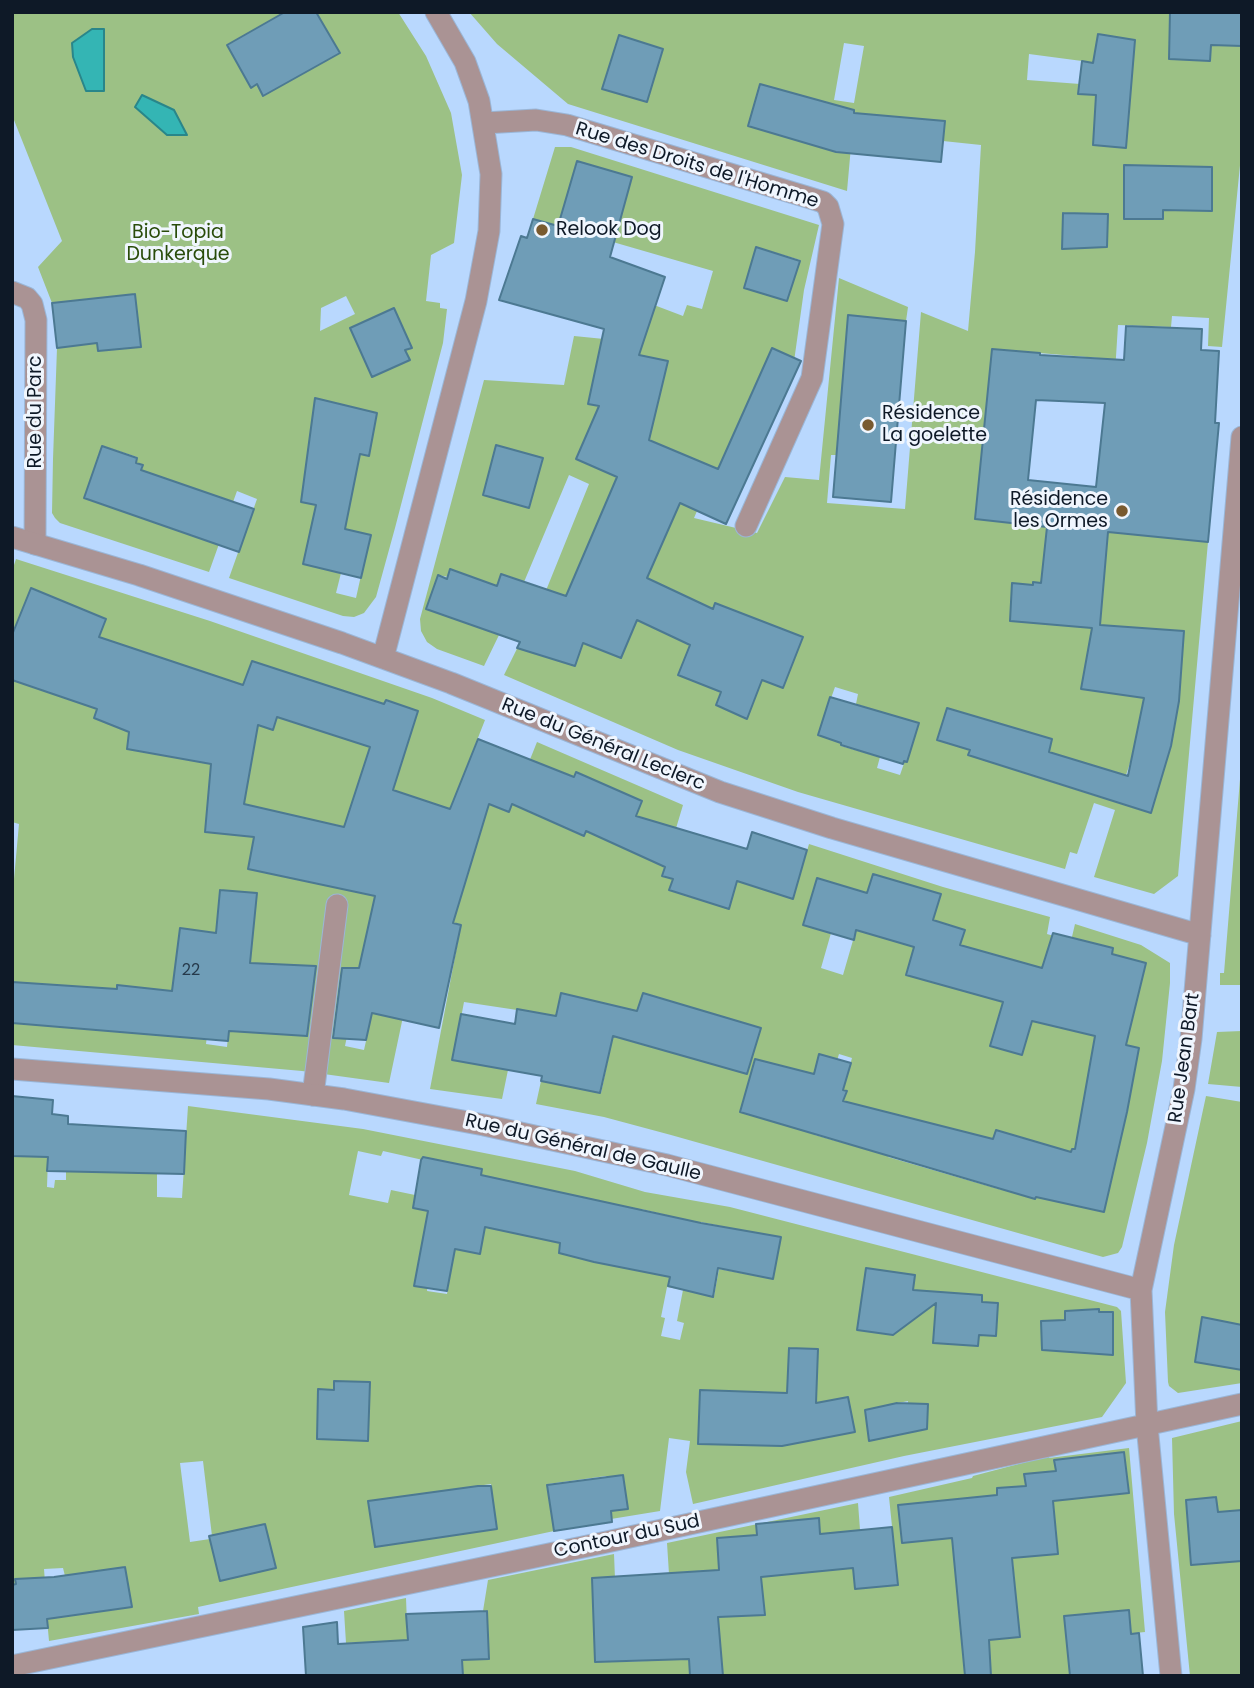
<!DOCTYPE html>
<meta charset="utf-8">
<style>
body{margin:0}
#map{position:relative;width:1254px;height:1688px;overflow:hidden;background:#b9d8fe;font-family:Poppins,sans-serif}
canvas{display:block}
.frame{position:absolute;inset:0;border:14px solid #0e1927;pointer-events:none}
</style>
<div id="map">
<canvas width="1254" height="1688"></canvas>
<div class="frame"></div>
</div>
<script>
const c = document.querySelector('canvas').getContext('2d');
c.lineJoin = 'round';
function fillPath(path, color) { c.fillStyle = color; c.fill(path, 'evenodd'); }
const toPath = rows => new Path2D(rows.map(r => 'M' + r).join(''));
function stroke(path, color, width, dash) { c.strokeStyle = color; c.lineWidth = width; c.lineCap = dash ? 'butt' : 'round'; c.setLineDash(dash || []); c.stroke(path); }
function write(font, color, halo, rows, align = 'center') {
  c.font = font + ' Poppins,sans-serif'; c.lineWidth = 6; c.setLineDash([]); c.textBaseline = 'middle'; c.strokeStyle = halo; c.fillStyle = color; for (const [text, x, y, turn = 0] of rows) {
    c.save(); c.translate(x, y); c.rotate((+turn || 0) * Math.PI / 180); c.textAlign = isNaN(turn) ? turn : align; if (halo) c.strokeText(text, 0, 0); c.fillText(text, 0, 0); c.restore();
  }
}
fillPath(toPath([
 [12,12,398,12,426,56,451,113,462,175,454,243,431,255,426,301,440,303,440,308,447,309,443,343,395,528,376,597,364,613,354,617,343,616,229,578,257,499,237,491,233,502,140,473,143,465,136,463,137,457,103,446,84,498,219,544,209,572,60,523,55,518,52,513,53,459,57,348,52,303,38,267,62,241,12,115],
 [346,296,355,314,320,331,321,308],
 [315,399,377,413,369,455,360,454,330,526,370,535,356,598,336,593,341,573,303,564,316,505,301,501],
 [469,12,1170,12,1169,55,1173,59,1210,61,1211,45,1242,46,1242,145,1222,347,1208,346,1209,318,1172,316,1171,327,1118,325,1113,404,1097,403,1099,358,992,349,975,519,1208,542,1178,876,1154,894,1094,877,1115,810,1094,803,1077,854,1070,852,1065,869,798,792,678,750,504,675,547,588,589,484,569,475,524,582,497,586,438,575,426,609,499,635,484,666,437,649,427,642,421,631,420,619,484,380,564,385,574,336,604,339,608,330,565,253,619,225,632,177,577,161,558,226,533,219,555,147,571,147,819,225,804,290,791,383,762,370,699,512,697,511,694,518,757,533,785,477,819,480,839,278,908,307,906,321,849,315,837,455,831,455,827,503,905,509,921,312,968,331,975,252,981,145,943,141,854,113,847,191,568,104,497,44],
 [619,35,663,49,646,102,602,88],
 [844,43,864,46,854,103,834,100],
 [1029,54,1082,61,1132,73,1126,148,1093,145,1096,95,1080,84,1027,80],
 [1063,213,1107,214,1107,247,1062,249],
 [606,240,713,271,702,309,687,305,683,316,654,305,599,258],
 [756,247,800,260,787,301,744,288],
 [835,687,858,694,856,704,918,723,900,775,877,768,880,757,841,746,841,743,818,735],
 [1031,733,1052,739,1049,752,1126,775,1131,760,1150,813,1020,772],
 [16,559,210,621,432,698,485,720,457,791,509,812,537,742,683,805,662,875,673,879,669,890,693,898,708,890,705,901,728,909,737,881,793,899,809,844,943,887,1050,917,1047,934,1071,941,1075,924,1141,945,1170,963,1170,983,1162,1061,1147,1143,1122,1247,1118,1253,1103,1257,671,1135,604,1117,536,1104,541,1081,601,1093,614,1031,593,1001,561,993,555,1019,537,1013,464,1002,453,1060,508,1070,502,1099,430,1089,461,925,447,922,376,893,345,1046,364,1050,374,1005,404,1012,389,1083,302,1071,12,1045,12,1023,93,1028,165,991,118,985,117,994,96,988,12,982,12,901,19,824,12,822,12,571],
 [252,661,291,675,273,730,232,716],
 [296,816,360,830,322,885,285,877],
 [873,874,941,894,928,937,873,935,856,930,843,975,821,968,831,933,851,888,867,893],
 [941,923,964,930,960,945,925,980],
 [181,928,223,934,235,961,227,1047,206,1044,209,1017],
 [286,965,309,966,304,1036,249,1032,252,985,285,987],
 [643,993,719,1016,705,1062,629,1041],
 [839,1054,852,1058,843,1090,846,1091,843,1101,890,1114,879,1153,815,1135],
 [899,1115,954,1130,970,1150,975,1134,993,1139,996,1130,1017,1136,1002,1190,888,1157],
 [1028,1149,1048,1154,1035,1199,1016,1193],
 [1242,755,1242,985,1220,985,1220,973,1224,973],
 [1242,1031,1242,1087,1208,1084,1217,1032],
 [1206,1096,1242,1102,1242,1138,1240,1145,1242,1146,1242,1325,1202,1317,1195,1361,1242,1370,1242,1383,1178,1393,1169,1386,1168,1382,1165,1312,1174,1245],
 [188,1106,363,1129,575,1171,645,1192,730,1207,1117,1307,1121,1311,1126,1383,1102,1417,904,1456,693,1504,686,1472,690,1441,669,1438,660,1511,611,1519,610,1511,628,1509,606,1476,548,1484,554,1531,198,1607,199,1614,49,1641,47,1619,131,1607,125,1567,65,1576,63,1568,44,1569,46,1596,16,1580,16,1584,12,1585,12,1156,48,1157,47,1187,54,1188,55,1180,66,1180,66,1171,157,1173,157,1197,182,1198],
 [358,1151,381,1156,383,1151,423,1160,461,1214,447,1294,427,1291,435,1243,423,1240,428,1210,413,1207,415,1195,391,1190,388,1203,349,1195],
 [641,1209,683,1219,670,1276,629,1267],
 [701,1222,781,1238,772,1279,719,1269,714,1296,690,1291],
 [505,1231,597,1248,594,1262,559,1253,560,1243],
 [667,1287,683,1290,677,1321,684,1323,680,1340,661,1336,665,1318,661,1317],
 [701,1390,770,1392,767,1446,699,1426],
 [908,1401,905,1434,869,1441,865,1410],
 [203,1461,212,1536,265,1524,276,1568,210,1539,190,1542,180,1463],
 [491,1484,497,1529,375,1547,368,1501],
 [1242,1421,1242,1676,1190,1676,1174,1514,1172,1438],
 [1129,1448,1145,1632,1067,1640,1070,1676,723,1676,713,1570,681,1572,690,1676,463,1676,462,1660,483,1611,488,1580,614,1554,615,1579,592,1580,595,1662,647,1661,669,1574,667,1543,858,1503,860,1530,849,1532,855,1589,898,1585,889,1497,972,1478,973,1476,1049,1456,1049,1458],
 [1025,1474,1056,1527,1058,1553,997,1488,1026,1486],
 [819,1519,823,1565,820,1571,808,1572,808,1567,760,1571,765,1615,719,1563,717,1538,757,1535,756,1524],
 [1013,1562,1017,1606,1012,1638,989,1640,990,1656,963,1658,957,1591,983,1564],
 [406,1598,409,1676,369,1676,367,1642,346,1643,344,1611]
]), '#9cc185');
const water = toPath([
 [92,29,104,29,104,91,86,91,73,57,72,43,92,29],
 [142,95,174,110,187,135,167,135,135,107,142,95]
]);
fillPath(water, '#34b5b4');
stroke(water, '#29868a', 2);
const building = toPath([
 [285,12,316,12,340,53,263,96,257,84,251,88,227,45,285,12],
 [1170,12,1242,12,1242,46,1211,45,1210,61,1169,59,1170,12],
 [1098,34,1135,40,1126,148,1093,145,1096,95,1078,94,1082,61,1093,63,1098,34],
 [619,35,663,49,647,102,602,89,619,35],
 [760,84,854,110,854,113,945,121,941,162,836,152,748,126,760,84],
 [577,161,632,177,610,257,665,277,639,355,668,361,649,440,718,469,772,348,801,361,726,524,680,503,647,578,713,609,715,603,803,637,783,688,762,680,747,719,716,705,721,692,678,675,690,645,637,620,621,658,583,643,575,666,517,648,520,642,426,609,438,575,447,579,450,569,497,586,501,574,566,596,617,477,576,459,599,406,588,404,604,329,499,300,521,236,527,238,533,219,558,226,577,161],
 [1124,165,1212,167,1212,211,1163,210,1163,219,1124,219,1124,165],
 [1063,213,1108,214,1107,247,1062,249,1063,213],
 [756,247,800,261,787,301,744,288,756,247],
 [135,294,141,347,98,351,97,343,57,348,52,303,135,294],
 [394,308,412,348,405,350,410,360,372,377,350,328,394,308],
 [848,315,906,321,891,502,833,497,848,315],
 [1126,326,1202,329,1201,350,1219,351,1215,423,1219,423,1208,542,1108,532,1100,625,1184,631,1179,701,1171,746,1151,813,968,755,970,750,937,740,947,708,1052,739,1049,752,1128,776,1144,698,1081,689,1092,628,1010,621,1012,583,1033,585,1033,582,1041,583,1047,527,975,519,992,349,1040,353,1040,355,1124,360,1126,326],
 [1036,400,1105,403,1096,487,1028,480,1036,400],
 [315,398,377,413,369,456,360,454,345,529,371,535,361,578,303,564,316,505,301,502,315,398],
 [496,445,543,458,529,508,483,495,496,445],
 [102,446,137,458,136,463,143,465,141,470,254,509,239,552,84,498,102,446],
 [31,588,106,619,99,637,243,685,252,661,384,704,386,700,418,711,393,790,450,809,478,739,574,777,576,772,642,801,636,816,747,849,752,832,807,850,793,899,737,881,729,909,669,890,673,879,662,876,665,867,586,831,584,836,512,804,509,812,489,804,453,923,461,925,439,1028,372,1013,366,1040,333,1038,342,968,359,968,375,896,248,869,254,837,205,832,211,764,127,749,129,732,94,718,97,709,12,680,12,635,31,588],
 [277,717,370,747,344,827,244,804,258,725,273,730,277,717],
 [830,697,919,723,907,762,904,761,903,764,841,745,841,743,818,735,830,697],
 [873,874,941,894,933,920,965,930,960,945,1042,968,1053,933,1113,948,1112,954,1146,963,1126,1045,1139,1048,1127,1112,1104,1212,1036,1197,1035,1199,740,1112,755,1059,814,1074,819,1054,851,1063,843,1090,847,1091,843,1101,993,1139,996,1130,1071,1152,1072,1149,1075,1149,1095,1036,1032,1021,1022,1055,990,1046,1003,1002,906,975,914,947,856,930,854,940,803,925,817,878,867,893,873,874],
 [220,890,257,893,250,963,316,966,307,1036,229,1031,228,1041,12,1023,12,982,117,989,117,985,172,991,180,928,216,933,220,890],
 [561,993,637,1011,643,993,761,1028,747,1074,613,1036,600,1093,541,1081,542,1076,452,1060,461,1014,515,1024,517,1009,556,1016,561,993],
 [12,1096,53,1100,52,1114,68,1116,68,1124,186,1131,184,1174,47,1171,48,1157,12,1156,12,1096],
 [423,1157,482,1169,481,1175,701,1223,781,1237,773,1279,718,1268,713,1297,668,1286,670,1277,594,1262,559,1253,560,1243,485,1227,480,1254,455,1249,447,1291,414,1286,428,1211,413,1208,421,1160,423,1157],
 [866,1268,915,1275,913,1290,982,1295,982,1302,998,1303,996,1336,979,1335,978,1346,933,1343,936,1303,893,1335,857,1330,866,1268],
 [1099,1309,1099,1312,1113,1312,1113,1355,1042,1350,1041,1321,1065,1320,1065,1311,1099,1309],
 [1202,1317,1242,1325,1242,1370,1195,1362,1202,1317],
 [789,1348,818,1349,816,1403,848,1397,855,1432,782,1446,698,1444,700,1390,787,1393,789,1348],
 [334,1381,370,1382,368,1441,317,1439,318,1389,334,1390,334,1381],
 [897,1403,928,1404,927,1429,869,1441,865,1410,897,1403],
 [1124,1452,1129,1493,1053,1501,1058,1554,1012,1558,1020,1637,989,1640,991,1676,965,1676,952,1538,902,1543,898,1505,997,1495,997,1488,1026,1486,1024,1474,1056,1471,1054,1460,1124,1452],
 [623,1475,628,1509,611,1511,612,1522,554,1531,547,1485,623,1475],
 [478,1486,491,1486,497,1529,375,1547,368,1501,478,1486],
 [1216,1497,1218,1512,1242,1510,1242,1561,1191,1565,1186,1500,1216,1497],
 [819,1518,820,1534,892,1527,898,1585,855,1589,853,1568,761,1577,765,1615,718,1617,723,1676,690,1676,689,1659,595,1662,592,1578,719,1570,717,1538,757,1535,756,1524,819,1518],
 [265,1524,276,1568,220,1581,209,1536,265,1524],
 [125,1567,132,1607,47,1619,48,1628,12,1630,12,1585,16,1584,15,1579,54,1577,125,1567],
 [1129,1610,1131,1634,1139,1633,1143,1676,1070,1676,1064,1616,1129,1610],
 [487,1611,489,1659,462,1660,463,1676,306,1676,303,1627,337,1622,338,1644,408,1640,406,1614,487,1611]
]);
fillPath(building, '#6f9db7');
stroke(building, '#4c7992', 2);
const service = toPath([
 [12,292,27,298,32,304,36,320,35,544],
 [313,1095,337,905]
]);
const minor = toPath([
 [484,123,536,120,567,125,807,197,823,202,828,207,833,224,812,378,746,526],
 [12,537,139,575,342,643,451,683,720,792,832,828,1200,935],
 [383,658,476,301,489,231,491,174,479,101,465,62,436,12],
 [12,1069,269,1089,344,1099,484,1125,667,1165,1141,1290],
 [12,1666,602,1543,1242,1404],
 [1171,1676,1147,1425,1141,1290,1184,1089,1191,1039,1242,437]
]);
stroke(service, '#9ab6d7', 23);
stroke(minor, '#9ab6d7', 23);
stroke(service, '#aa9394', 21);
stroke(minor, '#aa9394', 21);
for (const [x, y, r, color] of [
 [542,230,7,"#795a2f"],
 [868,425,7,"#795a2f"],
 [1122,511,7,"#795a2f"]
]) { const dot = new Path2D(); dot.arc(x, y, r, 0, 2 * Math.PI); c.fillStyle = color; c.fill(dot); stroke(dot, '#f0f6fe', 2.5); }
write('16px', '#263a4b', null, [
 ["22",191,971]
]);
write('19px', '#0e1927', '#f0f6fe', [
 ["Rue des Droits de l'Homme",697,166,17],
 ["Rue du Parc",36,412,-90],
 ["Rue du Général Leclerc",603,745,22],
 ["Rue Jean Bart",1185,1058,-82],
 ["Rue du Général de Gaulle",583,1148,13],
 ["Contour du Sud",627,1537,-12]
]);
write('19px', '#0e1927', '#f0f6fe', [
 ["Relook Dog",556,230],
 ["Résidence",882,414],
 ["La goelette",882,436],
 ["Résidence",1108,500,"right"],
 ["les Ormes",1108,522,"right"]
], 'left');
write('19px', '#294c0a', '#f0f6fe', [
 ["Bio-Topia",178,233],
 ["Dunkerque",178,255]
]);
</script>
